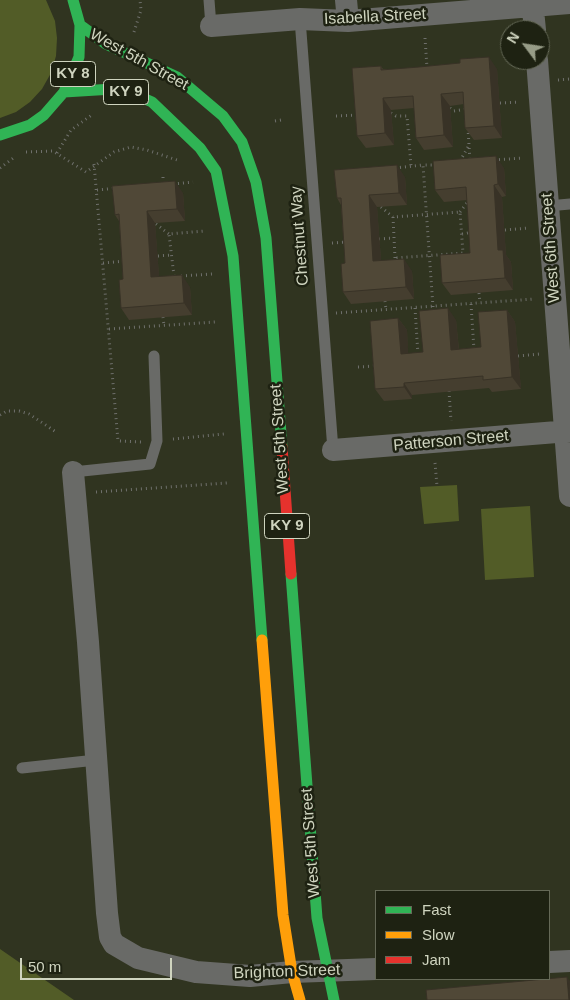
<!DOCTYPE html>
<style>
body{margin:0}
#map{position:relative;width:570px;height:1000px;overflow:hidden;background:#303420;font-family:Helvetica,sans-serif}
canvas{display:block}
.legend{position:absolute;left:375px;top:890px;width:175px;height:90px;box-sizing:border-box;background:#1e2212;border:1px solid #656957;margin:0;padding:6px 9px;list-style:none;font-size:15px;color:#cfd4bf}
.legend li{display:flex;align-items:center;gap:10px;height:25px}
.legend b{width:25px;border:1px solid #656957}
.north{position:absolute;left:500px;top:20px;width:50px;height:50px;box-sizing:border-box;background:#1e2212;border:1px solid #656957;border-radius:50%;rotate:301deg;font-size:14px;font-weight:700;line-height:20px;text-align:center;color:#cfd4bf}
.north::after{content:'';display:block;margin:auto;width:18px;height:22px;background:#979c87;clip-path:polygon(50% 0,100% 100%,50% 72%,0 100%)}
.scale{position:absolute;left:20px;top:958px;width:152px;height:22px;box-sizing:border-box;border:2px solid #cfd4bf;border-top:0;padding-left:6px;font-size:15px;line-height:18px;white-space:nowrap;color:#cfd4bf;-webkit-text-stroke:4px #1e2212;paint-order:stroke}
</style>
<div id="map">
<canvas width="570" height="1000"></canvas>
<ul class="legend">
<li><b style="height:6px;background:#30b455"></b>Fast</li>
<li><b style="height:6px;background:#ff9f0a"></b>Slow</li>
<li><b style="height:6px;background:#e5322d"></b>Jam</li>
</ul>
<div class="north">N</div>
<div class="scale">50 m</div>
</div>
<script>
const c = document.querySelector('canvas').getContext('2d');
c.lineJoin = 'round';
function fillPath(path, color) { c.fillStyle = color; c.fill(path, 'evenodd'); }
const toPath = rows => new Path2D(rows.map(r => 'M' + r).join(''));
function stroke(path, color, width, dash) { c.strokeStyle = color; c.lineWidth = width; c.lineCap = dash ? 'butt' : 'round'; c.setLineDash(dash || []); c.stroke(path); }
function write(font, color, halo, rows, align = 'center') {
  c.font = font + ' Helvetica,sans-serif'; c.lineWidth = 5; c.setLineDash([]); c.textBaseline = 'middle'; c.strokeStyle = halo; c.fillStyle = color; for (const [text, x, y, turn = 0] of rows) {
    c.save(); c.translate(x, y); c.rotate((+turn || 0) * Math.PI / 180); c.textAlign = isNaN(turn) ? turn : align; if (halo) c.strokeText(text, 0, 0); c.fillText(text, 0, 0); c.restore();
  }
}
fillPath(toPath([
 [0,0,46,0,55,21,57,38,56,56,51,73,42,89,30,102,16,112,0,118],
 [457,485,459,521,424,524,420,487],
 [530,506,534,577,485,580,481,509],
 [0,949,74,1000,0,1000]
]), '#525c27');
stroke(toPath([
 [134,32,141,10,140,0],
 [425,38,427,68],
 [558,80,570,79],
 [500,103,519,102],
 [450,108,454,111,467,109],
 [391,113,396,116,407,116,411,166],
 [336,116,360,115],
 [275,121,281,120],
 [468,128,470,162],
 [26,152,53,151,86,172,114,152,131,147,147,150,177,160],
 [57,153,71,130,93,114],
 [494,160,523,158],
 [460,161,468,147],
 [94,164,118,441,142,442],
 [0,168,16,156],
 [395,168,423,165],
 [163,177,163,185],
 [173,184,193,182],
 [97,190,117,188],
 [381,207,393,217],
 [460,212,469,200],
 [156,224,169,234],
 [505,230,529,228],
 [462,234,473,232],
 [379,239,394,238],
 [332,243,346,242],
 [158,256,171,255],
 [392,262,395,258,393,217,460,212,463,253,395,258],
 [103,263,126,261],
 [174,276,169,234,205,231],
 [181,276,212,274],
 [479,293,480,303],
 [385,301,386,310],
 [471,304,474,350],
 [433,307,423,165,435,165],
 [415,308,418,355],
 [336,313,534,299],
 [163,317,164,326],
 [109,329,215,322],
 [518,356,540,354],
 [358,367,375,366],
 [449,391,451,421],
 [0,415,7,411,19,411,29,414,56,432],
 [173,439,224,434],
 [435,463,437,486],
 [96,492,227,483]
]), '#6f706c', 3, [1, 4]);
stroke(toPath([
 [209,0,211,26],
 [300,19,333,450],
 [548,206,570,204],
 [73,472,150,464,157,441,154,356],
 [22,768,96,760]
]), '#696a67', 11);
stroke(toPath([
 [346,0,348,21],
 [532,0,535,30],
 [211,26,300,19,348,21,570,3],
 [537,60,570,496],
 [333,450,570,431],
 [73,472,88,642,107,913,110,937,114,944,138,958,196,972,250,976,292,972,376,969],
 [549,962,570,961]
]), '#696a67', 22);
stroke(toPath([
 [80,25,106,44,177,77,223,116,242,142,256,182,266,238,282,447],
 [64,92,113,89,134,94,152,102,200,148,216,171,233,256,262,640],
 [0,135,30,125,44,115,64,92,79,57,80,25,73,0],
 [291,574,317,918,334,1000]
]), '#30b455', 11);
stroke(toPath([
 [262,640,283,915,292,972,300,1000]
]), '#ff9f0a', 11);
stroke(toPath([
 [282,447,291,574]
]), '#e5322d', 11);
fillPath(toPath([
 [381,66,383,69,497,69,502,138,474,140,465,128,464,104,450,106,453,147,424,150,416,138,414,108,391,110,394,145,366,148,357,136],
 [504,168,506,196,502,197,506,255,511,262,513,290,451,295,442,283,470,253,467,200,444,202,435,190],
 [405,177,407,205,377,207,381,260,412,271,414,299,351,304,343,292,345,263,341,205,337,198],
 [183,193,185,221,155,223,159,276,190,287,192,315,129,320,121,308,123,279,119,221,115,215],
 [507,310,515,322,521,389,492,392,489,388,412,395,412,399,384,401,375,389,398,318,407,330,408,354,423,352,456,320,459,349,481,347]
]), '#453e2f');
fillPath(toPath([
 [489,57,497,69,502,138,494,126],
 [441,94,450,106,453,147,444,135],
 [383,98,391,110,394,145,385,133],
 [496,156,504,168,506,196,498,184],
 [397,165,405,177,407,205,399,193],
 [175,181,183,193,185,221,177,209],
 [494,185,502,197,506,255,511,262,513,290,505,278,498,250],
 [369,195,377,207,382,273,373,261],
 [147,211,155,223,160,289,151,277],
 [404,259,412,271,414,299,406,287],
 [182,275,190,287,192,315,184,303],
 [448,308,456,320,460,362,451,350],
 [507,310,515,322,521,389,512,377],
 [398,318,407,330,409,366,401,354],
 [404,383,412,395,412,399,404,387],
 [567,977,570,981,570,1000,569,1000]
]), '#383226');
const building = toPath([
 [489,57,494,126,465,128,463,92,441,94,444,135,416,138,413,96,383,98,385,133,357,136,352,68,381,66,381,70,419,67,460,63,460,59,489,57],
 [496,156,498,184,494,185,498,250,503,250,505,278,442,283,440,255,470,253,466,187,435,190,433,161,496,156],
 [397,165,399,193,369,195,373,261,404,259,406,287,343,292,341,264,345,263,341,198,337,198,334,170,397,165],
 [175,181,177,209,147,211,151,277,182,275,184,303,121,308,119,280,123,279,119,214,115,215,112,186,175,181],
 [448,308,451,350,481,347,478,312,507,310,512,377,483,380,483,376,404,383,404,387,375,389,370,321,398,318,401,354,423,352,419,311,448,308],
 [567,977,569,1000,427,1000,426,990,567,977]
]);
fillPath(building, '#504837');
stroke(building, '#383226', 1);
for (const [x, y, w] of [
 [73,74,45],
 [126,92,45],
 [287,526,45]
]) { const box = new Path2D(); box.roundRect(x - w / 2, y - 12.5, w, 25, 4); c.fillStyle = '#1e2212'; c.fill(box); stroke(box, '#cfd4bf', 1); }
write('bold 15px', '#cfd4bf', null, [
 ["KY 8",73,74],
 ["KY 9",126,92],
 ["KY 9",287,526]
]);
write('16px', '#cfd4bf', '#1e2212', [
 ["Isabella Street",375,17,-3],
 ["West 5th Street",139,60,29],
 ["Chestnut Way",300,236,-94],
 ["West 6th Street",551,248,-94],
 ["West 5th Street",280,439,-94],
 ["Patterson Street",451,441,-5],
 ["West 5th Street",311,843,-94],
 ["Brighton Street",287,972,-2]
]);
</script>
